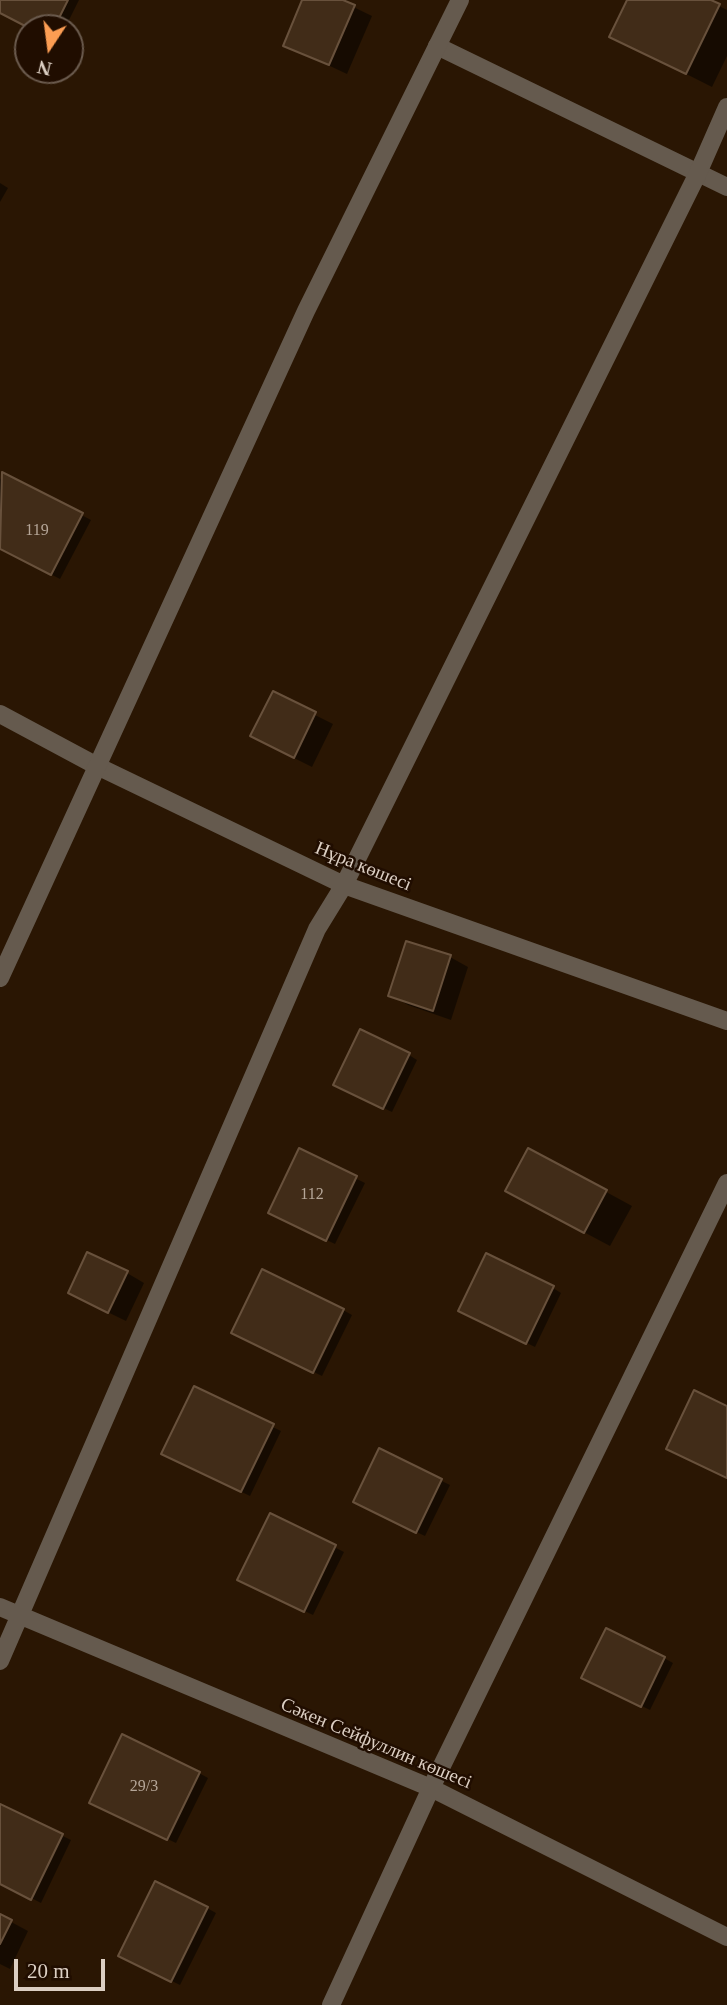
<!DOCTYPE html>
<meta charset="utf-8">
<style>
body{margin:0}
#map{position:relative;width:727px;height:2005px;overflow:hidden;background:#2a1603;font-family:Georgia,serif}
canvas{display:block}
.north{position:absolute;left:14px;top:14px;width:70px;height:70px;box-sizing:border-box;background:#200d00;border:2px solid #6b5b4e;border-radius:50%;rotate:193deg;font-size:19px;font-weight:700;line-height:28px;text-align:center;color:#dccfc3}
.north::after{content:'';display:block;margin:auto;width:24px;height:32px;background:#fc9d53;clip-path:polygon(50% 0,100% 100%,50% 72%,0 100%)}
.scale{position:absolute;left:14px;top:1959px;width:91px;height:32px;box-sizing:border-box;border:4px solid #dccfc3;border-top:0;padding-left:9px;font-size:21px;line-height:24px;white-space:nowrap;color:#dccfc3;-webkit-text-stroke:5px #200d00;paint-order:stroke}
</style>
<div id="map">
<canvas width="727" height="2005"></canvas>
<div class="north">N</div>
<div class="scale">20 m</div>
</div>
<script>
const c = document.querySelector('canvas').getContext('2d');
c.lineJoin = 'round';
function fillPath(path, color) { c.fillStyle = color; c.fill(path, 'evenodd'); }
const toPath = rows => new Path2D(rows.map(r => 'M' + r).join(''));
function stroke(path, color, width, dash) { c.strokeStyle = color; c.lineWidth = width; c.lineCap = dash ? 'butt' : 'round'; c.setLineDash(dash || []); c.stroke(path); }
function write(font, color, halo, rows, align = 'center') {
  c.font = font + ' Georgia,serif'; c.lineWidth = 5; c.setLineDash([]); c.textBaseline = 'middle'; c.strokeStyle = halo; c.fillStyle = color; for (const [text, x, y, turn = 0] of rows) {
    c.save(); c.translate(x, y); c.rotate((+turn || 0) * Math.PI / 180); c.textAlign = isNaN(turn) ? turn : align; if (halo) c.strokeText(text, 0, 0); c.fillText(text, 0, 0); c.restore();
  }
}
fillPath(toPath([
 [0,0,79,0,65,28,32,28,0,12],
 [304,0,339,0,372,16,347,74,285,45],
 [629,0,707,0,727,10,727,56,712,87,611,36],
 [0,183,8,188,0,202],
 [3,474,91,520,60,579,0,548,0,480],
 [273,694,333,724,312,767,270,746],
 [408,943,450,957,468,967,451,1020,408,1005,391,995],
 [409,1055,417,1060,392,1112,344,1089],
 [529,1150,632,1206,610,1246,533,1205],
 [300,1151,365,1183,335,1244,278,1217],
 [127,1273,144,1283,126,1321,87,1302],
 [553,1288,561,1293,535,1347,469,1315],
 [343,1310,352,1315,322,1376,242,1337],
 [195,1389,281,1431,250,1496,172,1458],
 [380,1451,450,1485,425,1536,363,1507],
 [271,1515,344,1552,313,1615,248,1584],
 [664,1658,673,1663,650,1710,592,1682],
 [199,1773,208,1778,176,1843,99,1807],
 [0,1806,71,1840,41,1903,0,1882],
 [207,1908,216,1913,180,1985,129,1960],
 [0,1916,28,1931,10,1969,0,1964]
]), '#0007');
const building = toPath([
 [0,0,68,0,54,28,29,28,0,13,0,0],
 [302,0,343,0,355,5,329,65,283,46,302,0],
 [627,0,711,0,720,4,686,74,609,37,627,0],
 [2,472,83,513,51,575,0,549,2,472],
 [273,691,316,712,294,758,250,736,273,691],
 [406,941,451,955,433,1011,388,996,406,941],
 [360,1029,410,1053,383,1109,333,1085,360,1029],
 [299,1148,357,1176,326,1241,268,1213,299,1148],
 [528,1148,607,1190,584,1233,505,1191,528,1148],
 [87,1252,128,1271,108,1313,68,1293,87,1252],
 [486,1253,554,1286,526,1344,458,1311,486,1253],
 [262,1269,344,1309,313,1373,231,1333,262,1269],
 [194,1386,274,1424,241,1492,161,1454,194,1386],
 [694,1390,727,1406,727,1478,666,1449,694,1390],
 [379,1448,442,1479,416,1533,353,1502,379,1448],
 [270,1513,336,1545,304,1612,237,1580,270,1513],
 [606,1628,665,1657,641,1707,581,1678,606,1628],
 [122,1734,200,1772,167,1840,89,1803,122,1734],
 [0,1804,63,1834,31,1900,0,1884,0,1804],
 [155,1881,208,1907,171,1982,118,1956,155,1881],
 [0,1914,12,1920,0,1944,0,1914]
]);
fillPath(building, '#412c18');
stroke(building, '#68513c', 2);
stroke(toPath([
 [437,46,727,187]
]), '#655a4e', 18);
stroke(toPath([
 [0,714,97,766,344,885,727,1021],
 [0,1607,431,1788,727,1937],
 [0,1661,317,929,344,885,698,173,727,107],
 [331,2005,431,1788,727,1183]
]), '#655a4e', 18);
stroke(toPath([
 [0,978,306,311,460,0]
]), '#655a4e', 18);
write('16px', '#b5a698', null, [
 ["119",37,531],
 ["112",312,1195],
 ["29/3",144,1787]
]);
write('19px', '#dccfc3', '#200d00', [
 ["Нұра көшесі",363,867,22],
 ["Сәкен Сейфуллин көшесі",376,1744,23]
]);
</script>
